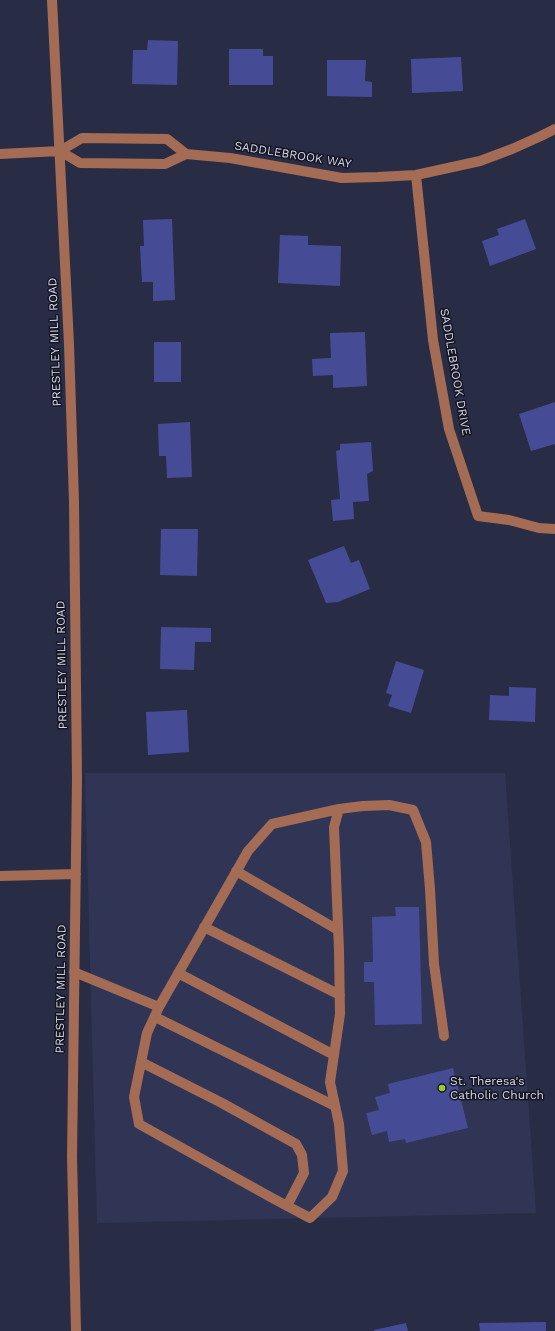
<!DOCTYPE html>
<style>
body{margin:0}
canvas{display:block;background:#292c45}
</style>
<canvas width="555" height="1331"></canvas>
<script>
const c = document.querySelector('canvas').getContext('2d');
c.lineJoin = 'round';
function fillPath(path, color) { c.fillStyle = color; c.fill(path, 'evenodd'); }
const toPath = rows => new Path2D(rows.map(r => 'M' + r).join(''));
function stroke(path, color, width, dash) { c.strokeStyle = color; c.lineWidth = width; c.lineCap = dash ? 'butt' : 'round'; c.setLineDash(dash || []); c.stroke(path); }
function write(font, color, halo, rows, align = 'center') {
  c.font = font + ' "Work Sans",sans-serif'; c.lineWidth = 3; c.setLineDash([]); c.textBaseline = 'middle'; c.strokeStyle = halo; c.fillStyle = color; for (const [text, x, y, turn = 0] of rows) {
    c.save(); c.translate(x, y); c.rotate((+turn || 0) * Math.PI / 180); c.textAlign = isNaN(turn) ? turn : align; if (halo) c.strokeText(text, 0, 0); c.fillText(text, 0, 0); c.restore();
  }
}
fillPath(toPath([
 [85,773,505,773,536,1213,97,1223]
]), '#313555');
fillPath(toPath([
 [148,40,178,41,177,85,132,84,133,50,147,50],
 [229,49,263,49,263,56,273,56,273,85,229,85],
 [461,57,463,91,412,93,411,59],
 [327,60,366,60,365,81,372,82,372,97,327,96],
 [172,219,175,300,153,301,153,282,142,282,140,246,144,246,143,220],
 [525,219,536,249,490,266,482,241,499,235,497,229],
 [280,235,308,236,308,245,341,246,340,286,278,283],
 [365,332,367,386,333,388,333,375,313,376,312,359,331,358,330,333],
 [154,342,181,342,181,382,154,382],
 [555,402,555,444,531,451,519,414],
 [190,422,192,477,167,478,166,456,159,456,158,424],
 [371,442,373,471,367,474,369,501,353,502,354,519,333,521,331,500,340,499,336,451,340,450,340,444],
 [161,529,198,529,197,576,160,575],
 [344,546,351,563,359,560,370,589,338,602,326,603,308,560],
 [161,627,211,628,211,642,195,642,194,670,160,669],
 [396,661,424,670,411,713,388,706,392,695,386,693],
 [509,687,536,688,535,722,489,720,490,695,509,696],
 [187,710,189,752,148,755,146,712],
 [395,907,419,907,422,1024,375,1025,374,982,364,982,364,962,373,962,372,917,396,916],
 [453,1068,468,1128,406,1143,405,1139,389,1142,387,1131,372,1135,366,1113,379,1110,375,1097,390,1093,388,1084],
 [546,1322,546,1331,480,1331,479,1323],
 [406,1323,408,1331,374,1331,374,1330]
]), '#464b95');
stroke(toPath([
 [52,0,69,344,74,502,77,778,72,1157,76,1331],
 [60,151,80,163,165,164,186,154],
 [0,154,60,151,82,138,167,139,186,154,230,158,342,178,378,177,416,175,480,161,512,149,541,136,555,129],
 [416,175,433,340,449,429,478,516,509,520,539,528,555,529],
 [236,871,338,930],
 [0,876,76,874],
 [204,927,340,995],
 [74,972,159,1007,147,1033,134,1097,139,1124,274,1199,310,1218,332,1197,343,1171,339,1124,330,1082,340,1014,339,950,334,827,339,809,363,806,389,805,413,810,426,842,430,889,434,964,444,1036],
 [178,973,334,1055],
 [159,1007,248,851,272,824,339,809],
 [155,1017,335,1106],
 [141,1062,220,1102,296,1144,302,1155,304,1173,287,1206]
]), '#a46c54', 10);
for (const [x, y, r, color] of [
 [442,1088,4,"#9bcb32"]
]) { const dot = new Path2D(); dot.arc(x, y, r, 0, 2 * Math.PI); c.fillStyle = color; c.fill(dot); stroke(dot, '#141521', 1.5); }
write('12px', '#d3d6e7', '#141521', [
 ["SADDLEBROOK WAY",293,155,9],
 ["PRESTLEY MILL ROAD",55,342,-92],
 ["SADDLEBROOK DRIVE",455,372,80],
 ["PRESTLEY MILL ROAD",62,665,-91],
 ["PRESTLEY MILL ROAD",61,989,-89]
]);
write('12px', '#d3d6e7', '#141521', [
 ["St. Theresa's",450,1081],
 ["Catholic Church",450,1095]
], 'left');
</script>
